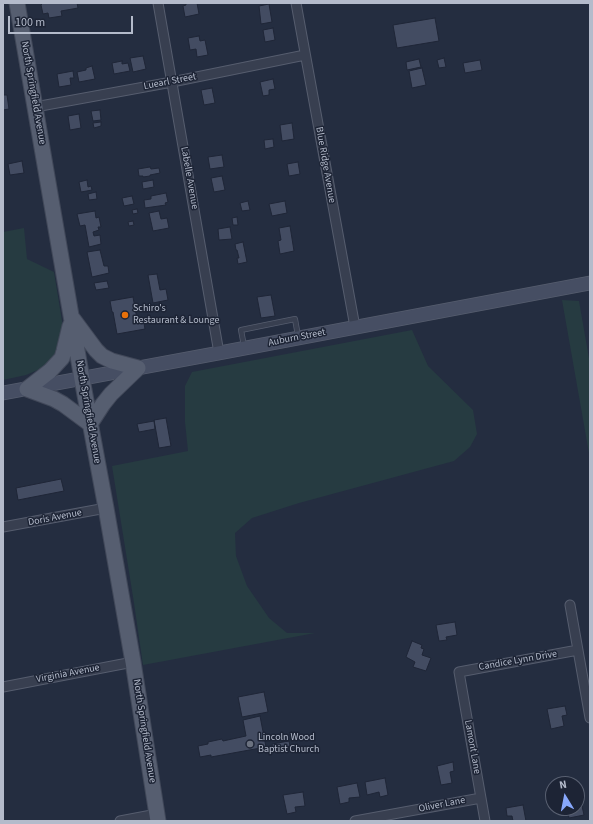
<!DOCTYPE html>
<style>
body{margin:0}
#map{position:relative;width:593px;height:824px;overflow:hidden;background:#242d40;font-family:"Source Sans 3",sans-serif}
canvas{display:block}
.frame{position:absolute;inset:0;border:4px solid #b4bbcb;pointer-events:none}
.north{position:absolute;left:545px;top:776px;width:40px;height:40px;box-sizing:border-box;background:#1d2435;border:1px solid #596071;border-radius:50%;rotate:350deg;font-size:11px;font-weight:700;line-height:16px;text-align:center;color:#b4bbcb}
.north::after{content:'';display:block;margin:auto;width:14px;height:18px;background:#88a8fc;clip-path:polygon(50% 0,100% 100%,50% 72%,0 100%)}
.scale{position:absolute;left:8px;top:16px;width:125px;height:18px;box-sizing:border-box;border:2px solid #b4bbcb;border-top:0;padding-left:5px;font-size:12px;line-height:14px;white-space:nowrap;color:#b4bbcb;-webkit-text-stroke:3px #1d2435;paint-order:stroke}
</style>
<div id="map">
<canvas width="593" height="824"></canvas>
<div class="frame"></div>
<div class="north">N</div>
<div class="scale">100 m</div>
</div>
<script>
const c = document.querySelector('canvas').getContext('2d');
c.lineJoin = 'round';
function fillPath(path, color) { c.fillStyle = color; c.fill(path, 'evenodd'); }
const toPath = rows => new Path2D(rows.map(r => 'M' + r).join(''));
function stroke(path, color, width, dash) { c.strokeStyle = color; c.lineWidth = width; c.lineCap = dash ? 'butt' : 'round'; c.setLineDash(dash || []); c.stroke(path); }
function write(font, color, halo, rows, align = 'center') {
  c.font = font + ' "Source Sans 3",sans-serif'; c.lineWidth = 3; c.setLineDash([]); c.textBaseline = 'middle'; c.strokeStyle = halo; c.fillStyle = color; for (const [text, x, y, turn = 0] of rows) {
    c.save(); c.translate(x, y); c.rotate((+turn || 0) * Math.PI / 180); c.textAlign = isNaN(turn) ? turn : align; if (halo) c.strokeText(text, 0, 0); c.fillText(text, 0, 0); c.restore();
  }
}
fillPath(toPath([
 [24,228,27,259,54,272,63,327,57,353,49,362,40,369,26,375,3,380,3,232],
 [562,300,579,301,590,364,590,459],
 [412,330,428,366,473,410,477,434,470,447,454,461,299,503,252,518,235,533,236,556,247,586,269,618,287,633,315,633,143,665,134,603,112,466,188,451,185,422,185,386,192,372]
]), '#263b41');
const building = toPath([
 [43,3,77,3,78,8,61,11,62,16,49,18,48,13,43,14,41,5,43,3],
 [186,3,197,3,199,14,185,17,183,6,186,5,186,3],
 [269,4,272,22,261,24,259,6,269,4],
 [435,18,439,41,397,48,393,25,435,18],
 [273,28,275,40,265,42,263,30,273,28],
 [199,36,200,41,205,40,208,55,197,57,196,49,190,50,188,38,199,36],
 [143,56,146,69,133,72,130,58,143,56],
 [444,58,446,67,439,68,437,60,444,58],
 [419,59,421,67,407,70,406,62,419,59],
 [480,60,482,70,465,73,463,63,480,60],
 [122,61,122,64,128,63,130,71,114,74,112,63,122,61],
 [92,66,95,79,79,82,77,72,86,70,86,68,92,66],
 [422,68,426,85,412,88,409,71,422,68],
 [73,71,74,78,70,78,71,85,59,87,57,74,73,71],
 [273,79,275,89,269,90,269,95,263,96,260,82,273,79],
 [212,88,215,103,204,105,201,90,212,88],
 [3,95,7,95,9,109,3,110,3,95],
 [100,110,101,120,93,121,91,111,100,110],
 [79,114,81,128,70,130,68,116,79,114],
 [101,122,101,126,94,128,93,123,101,122],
 [292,123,294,139,282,141,280,125,292,123],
 [273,139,274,147,265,149,264,140,273,139],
 [222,155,224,167,210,169,208,157,222,155],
 [22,161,24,173,10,175,8,164,22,161],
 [298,162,300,174,289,176,287,164,298,162],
 [150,167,151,169,159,168,160,173,150,175,150,176,143,177,143,176,139,176,138,169,150,167],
 [222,176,225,190,214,192,211,178,222,176],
 [87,180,88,187,91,186,92,190,81,192,79,182,87,180],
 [153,180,154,187,143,189,142,182,153,180],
 [96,192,97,199,89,200,88,194,96,192],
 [166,193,168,202,165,203,166,205,145,208,144,200,151,199,151,196,166,193],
 [132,196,134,204,124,206,122,198,132,196],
 [248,201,250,210,242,211,240,203,248,201],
 [285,201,287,213,272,216,269,204,285,201],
 [137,209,138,213,133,214,132,210,137,209],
 [95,211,96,218,99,217,101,227,98,227,99,230,93,232,94,236,100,235,101,244,89,247,85,225,80,226,77,214,95,211],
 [159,211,161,219,167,218,169,228,153,231,149,213,159,211],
 [237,217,238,225,233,225,232,218,237,217],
 [133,221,134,225,129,226,128,222,133,221],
 [290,226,294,251,280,254,278,241,281,240,279,228,290,226],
 [230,227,232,239,219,240,218,229,230,227],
 [243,242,247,262,238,264,237,258,239,258,237,250,236,250,235,244,243,242],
 [100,250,104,266,108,266,109,273,92,277,87,252,100,250],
 [157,274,160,290,166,289,168,300,153,303,148,275,157,274],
 [107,281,109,288,96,290,94,283,107,281],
 [271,295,275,316,261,318,257,297,271,295],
 [133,297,137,319,143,318,145,329,117,334,113,312,112,312,110,301,133,297],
 [166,418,171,446,159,448,154,420,166,418],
 [154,421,155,429,139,432,137,424,154,421],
 [61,479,64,491,18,500,16,488,61,479],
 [455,622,457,635,446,637,447,640,439,641,436,625,455,622],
 [412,641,422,645,421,648,424,649,422,655,431,658,426,671,413,667,415,662,406,657,412,641],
 [264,692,268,712,242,717,238,697,264,692],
 [565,706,567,715,562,716,564,726,551,729,547,709,565,706],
 [260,716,266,747,211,757,211,755,200,757,198,746,208,744,208,742,222,739,223,741,246,736,243,720,260,716],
 [289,741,290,746,273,750,272,744,289,741],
 [453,762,454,771,450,772,452,783,441,785,437,766,453,762],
 [385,778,388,795,380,797,379,792,367,795,365,782,385,778],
 [357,783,360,797,349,798,349,802,340,804,337,787,357,783],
 [303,792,305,806,295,807,296,812,287,814,283,795,303,792],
 [577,799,579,807,582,806,584,815,569,818,567,808,577,808,577,799],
 [523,805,526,821,513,821,512,816,507,816,506,808,523,805]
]);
fillPath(building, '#434c62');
stroke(building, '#1f2637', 1);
const service = toPath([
 [244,346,241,330,295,319,298,336]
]);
const minor = toPath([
 [158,3,219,353],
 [296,3,355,327],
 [35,107,172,82,305,55],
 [3,527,106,508],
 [570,605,590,718],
 [3,687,133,662],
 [120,821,157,814],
 [355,821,481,798],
 [485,821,459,672,578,650]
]);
const secondary = toPath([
 [3,393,219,353,590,283]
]);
const primary = toPath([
 [17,3,82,379,106,508,133,662,158,821],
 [73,319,96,350,102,356,112,361,138,368],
 [27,389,54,399,63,404,90,424,103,404,111,394,138,368],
 [27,389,50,371,62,358,64,351,70,326]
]);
stroke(service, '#565d6e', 6);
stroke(minor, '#565d6e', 11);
stroke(secondary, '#565d6e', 15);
stroke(primary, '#414859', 17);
stroke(service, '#383f50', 4.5);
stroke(minor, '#383f50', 9);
stroke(secondary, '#464e63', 13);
stroke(primary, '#565e70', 15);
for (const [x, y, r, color] of [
 [125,315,4,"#e8710a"],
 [250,744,4,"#6b7280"]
]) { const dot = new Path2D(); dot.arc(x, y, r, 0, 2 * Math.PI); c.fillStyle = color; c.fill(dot); stroke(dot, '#1d2435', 1.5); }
write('10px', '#b4bbcb', '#1d2435', [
 ["Luearl Street",170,82,-11],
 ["North Springfield Avenue",33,93,80],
 ["Blue Ridge Avenue",325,165,80],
 ["Labelle Avenue",189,178,80],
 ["Auburn Street",297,338,-11],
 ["North Springfield Avenue",88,412,80],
 ["Doris Avenue",55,518,-11],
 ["Candice Lynn Drive",518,661,-10],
 ["Virginia Avenue",68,674,-11],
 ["North Springfield Avenue",144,731,81],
 ["Lamont Lane",472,747,80],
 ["Oliver Lane",442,805,-11]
]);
write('10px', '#b4bbcb', '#1d2435', [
 ["Schiro's",133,309],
 ["Restaurant & Lounge",133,321],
 ["Lincoln Wood",258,738],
 ["Baptist Church",258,750]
], 'left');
</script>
